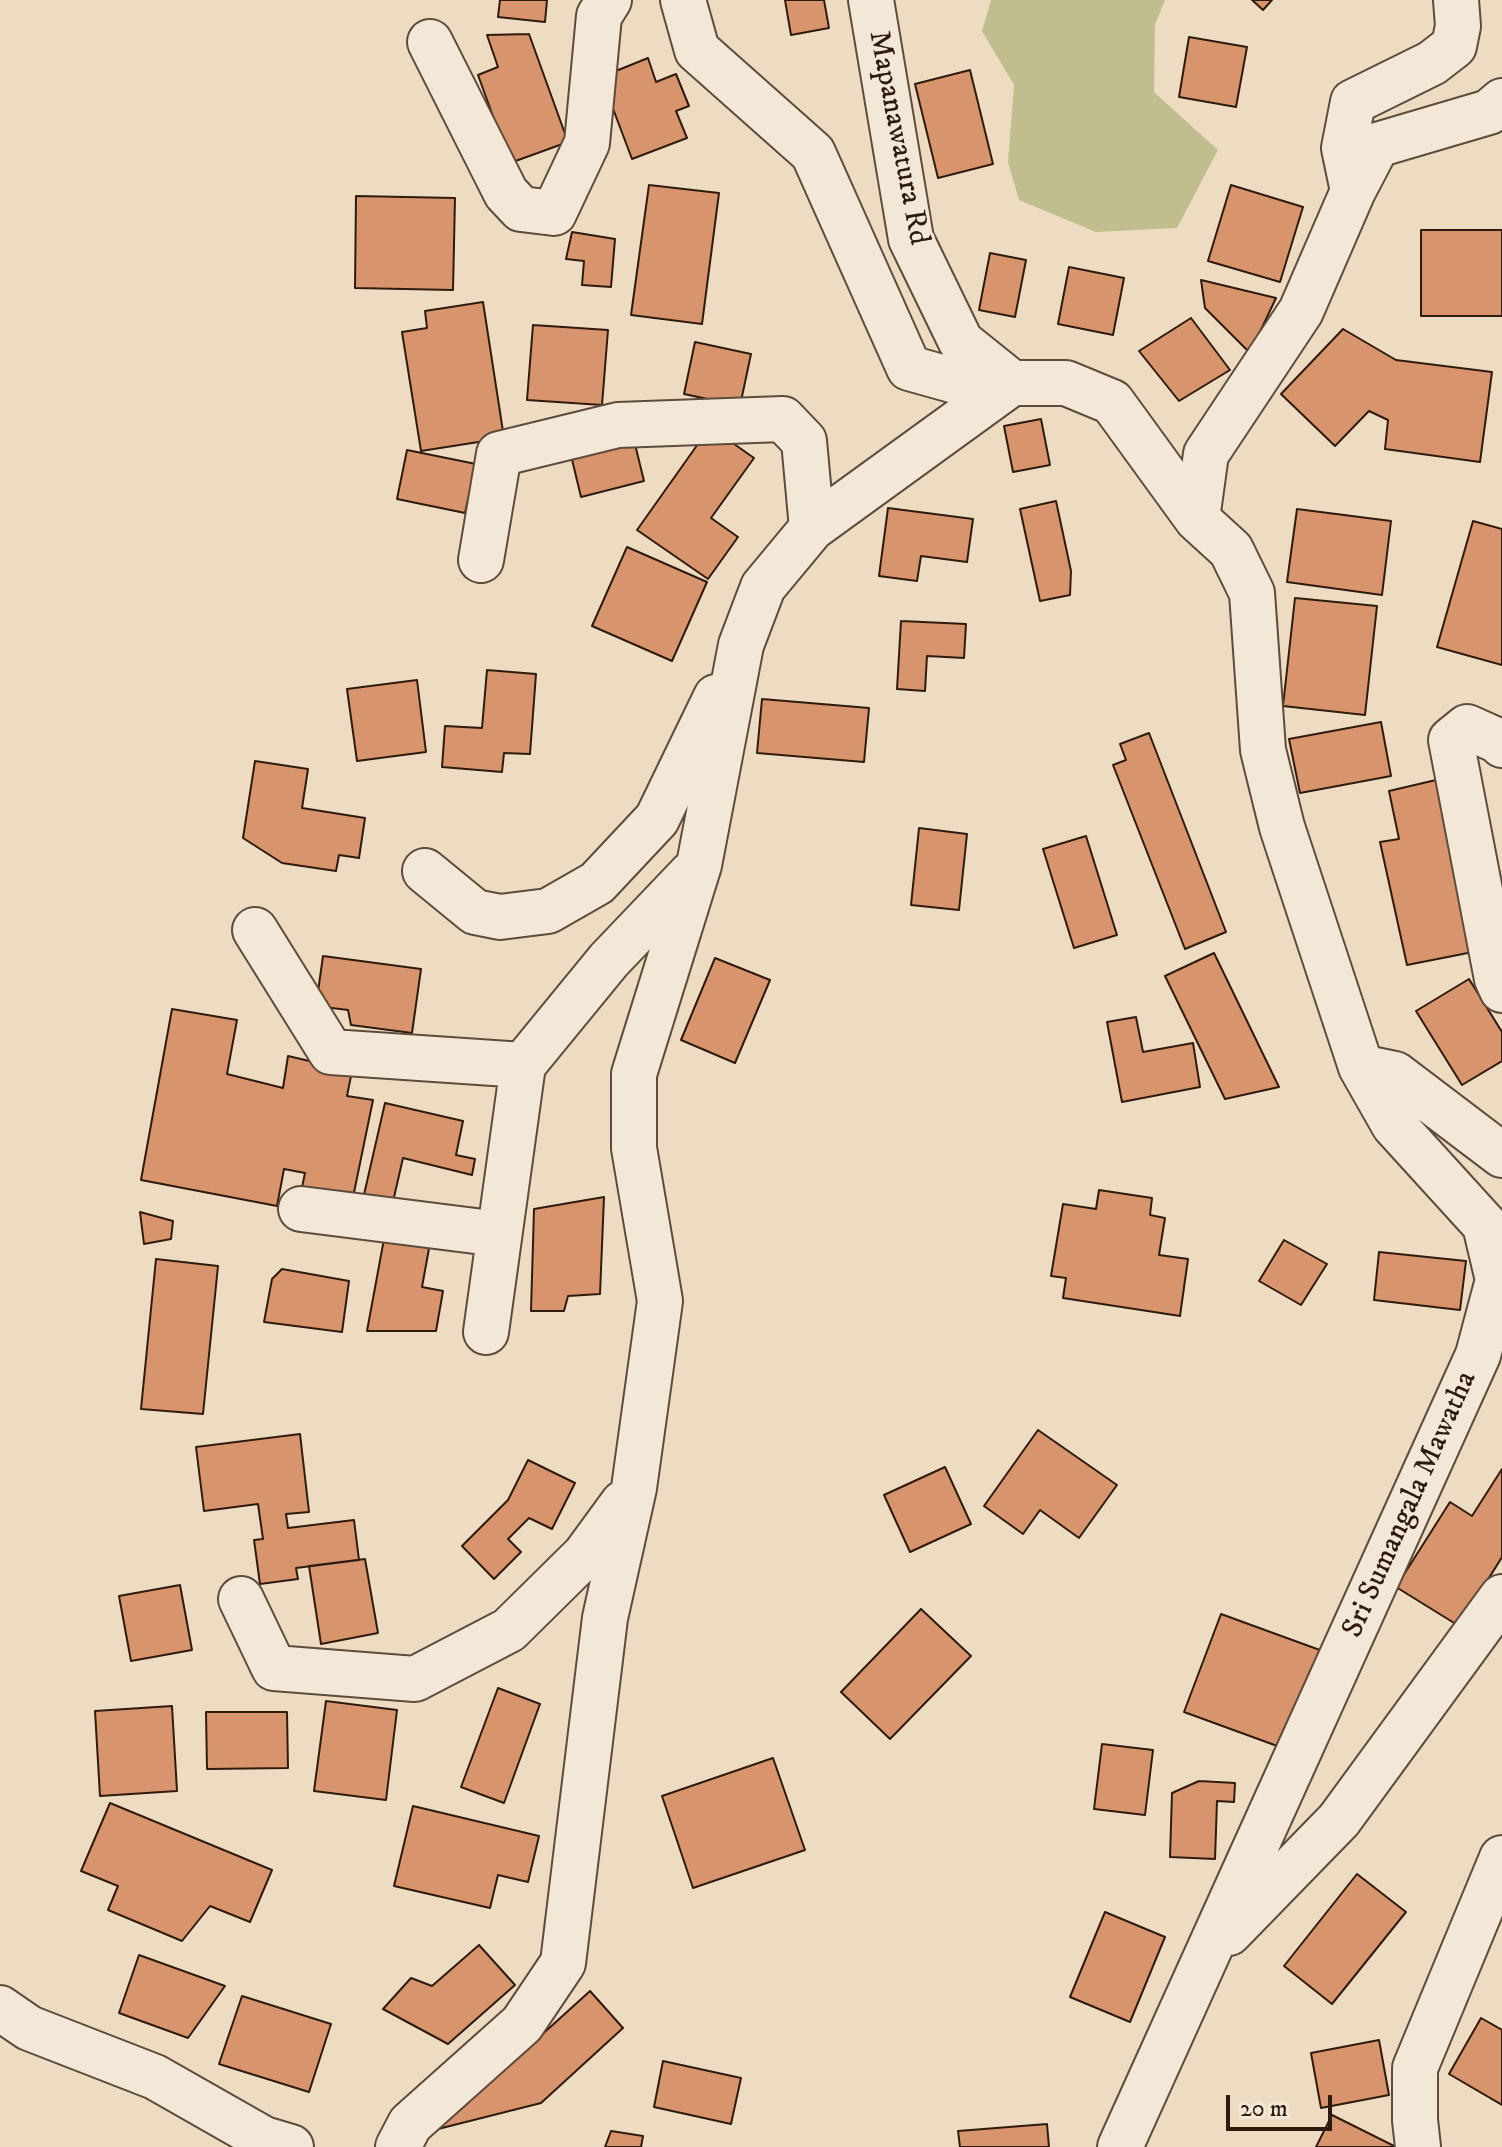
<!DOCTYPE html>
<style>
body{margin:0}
#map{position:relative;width:1502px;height:2147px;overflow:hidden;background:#eddcc2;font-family:"IM FELL DW Pica",serif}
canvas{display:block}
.scale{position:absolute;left:1226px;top:2095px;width:106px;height:36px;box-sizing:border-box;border:4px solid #2f1b0e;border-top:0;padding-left:10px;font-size:24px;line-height:28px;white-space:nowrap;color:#2f1b0e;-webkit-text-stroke:6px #f3e8d7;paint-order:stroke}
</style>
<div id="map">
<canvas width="1502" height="2147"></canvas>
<div class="scale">20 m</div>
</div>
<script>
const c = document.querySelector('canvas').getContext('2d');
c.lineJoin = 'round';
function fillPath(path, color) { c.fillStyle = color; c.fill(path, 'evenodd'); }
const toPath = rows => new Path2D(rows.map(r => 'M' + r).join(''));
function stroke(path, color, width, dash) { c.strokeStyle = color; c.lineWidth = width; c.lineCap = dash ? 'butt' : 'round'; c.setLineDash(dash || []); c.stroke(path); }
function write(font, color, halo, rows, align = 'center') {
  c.font = font + ' "IM FELL DW Pica",serif'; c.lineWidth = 6; c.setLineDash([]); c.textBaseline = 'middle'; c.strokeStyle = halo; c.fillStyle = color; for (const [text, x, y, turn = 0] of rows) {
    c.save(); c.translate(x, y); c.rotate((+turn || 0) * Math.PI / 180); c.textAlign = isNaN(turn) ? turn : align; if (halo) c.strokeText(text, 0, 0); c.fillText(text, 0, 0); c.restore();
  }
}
fillPath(toPath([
 [991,0,1165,0,1155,25,1154,92,1218,150,1177,228,1096,232,1019,200,1008,162,1014,85,982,31]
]), '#c0be8e');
const building = toPath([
 [500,0,547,0,545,22,498,17,500,0],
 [785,0,824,0,829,28,791,35,785,0],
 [1252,0,1272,0,1263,10,1252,0],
 [529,34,568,142,510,163,478,75,498,67,487,35,529,34],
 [1189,37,1247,47,1236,107,1179,97,1189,37],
 [648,58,656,82,676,74,689,106,676,111,687,138,632,159,601,77,648,58],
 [970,70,993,164,938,178,915,84,970,70],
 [649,185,719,193,702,324,631,315,649,185],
 [1231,185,1303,207,1280,282,1208,261,1231,185],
 [356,196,455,198,453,290,355,288,356,196],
 [1421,230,1502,230,1502,316,1421,316,1421,230],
 [572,232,615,239,611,287,582,285,584,261,566,259,572,232],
 [990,253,1026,260,1015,317,979,310,990,253],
 [1069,267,1124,278,1113,335,1058,324,1069,267],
 [1201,280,1276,298,1250,353,1205,308,1201,280],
 [483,302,504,438,421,451,402,332,427,328,425,311,483,302],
 [1191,318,1230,370,1179,401,1139,351,1191,318],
 [533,325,608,330,602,405,527,400,533,325],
 [1343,329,1396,360,1492,372,1480,462,1385,449,1388,420,1369,411,1335,446,1281,394,1343,329],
 [695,342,751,354,740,406,684,394,695,342],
 [1041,419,1050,465,1013,472,1004,426,1041,419],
 [710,427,754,458,711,518,738,537,708,579,637,530,710,427],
 [632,432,644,481,581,497,569,447,632,432],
 [407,450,476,464,465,513,397,499,407,450],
 [1056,501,1071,571,1070,595,1040,601,1020,509,1056,501],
 [888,508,973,519,967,562,921,556,917,581,879,576,888,508],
 [1297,509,1391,521,1382,595,1287,582,1297,509],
 [1473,521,1502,529,1502,665,1437,647,1473,521],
 [627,547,707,582,672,661,592,626,627,547],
 [1295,598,1377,606,1365,715,1283,706,1295,598],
 [901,621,966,624,964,658,927,656,925,691,897,689,901,621],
 [487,670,536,674,530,754,504,753,502,772,442,767,445,726,482,728,487,670],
 [417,680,426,752,357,761,347,689,417,680],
 [762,699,869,708,864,762,757,753,762,699],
 [1381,722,1391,776,1300,793,1289,739,1381,722],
 [1149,733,1226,932,1185,949,1113,765,1126,760,1120,744,1149,733],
 [255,761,308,769,302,808,365,818,359,858,339,855,336,871,282,863,243,838,255,761],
 [1436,780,1473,952,1407,965,1380,842,1399,839,1389,791,1436,780],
 [919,828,967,834,959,910,911,905,919,828],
 [1086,836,1117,935,1074,948,1043,849,1086,836],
 [1214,953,1279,1087,1225,1099,1165,976,1214,953],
 [323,956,421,969,412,1033,351,1025,348,1010,316,1006,323,956],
 [715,958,770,980,735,1063,681,1040,715,958],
 [1469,979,1502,1032,1502,1061,1462,1085,1416,1011,1469,979],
 [172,1009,237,1020,227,1074,283,1088,288,1056,352,1071,347,1096,373,1100,351,1207,300,1197,305,1173,284,1169,277,1206,141,1180,172,1009],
 [1136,1017,1143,1052,1193,1043,1200,1087,1122,1102,1107,1022,1136,1017],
 [385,1103,463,1121,456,1155,475,1159,472,1175,403,1158,392,1206,363,1199,385,1103],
 [1099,1190,1152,1198,1150,1215,1165,1218,1159,1255,1188,1259,1180,1316,1063,1298,1066,1278,1051,1276,1063,1204,1096,1209,1099,1190],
 [604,1197,600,1294,568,1296,564,1311,531,1311,534,1209,604,1197],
 [140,1212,173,1221,171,1239,144,1244,140,1212],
 [384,1239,430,1243,422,1287,443,1291,436,1331,367,1331,384,1239],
 [1284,1240,1327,1264,1301,1305,1259,1281,1284,1240],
 [1379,1252,1466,1261,1460,1310,1374,1300,1379,1252],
 [156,1259,218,1266,203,1414,141,1409,156,1259],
 [282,1269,349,1281,342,1332,264,1322,272,1279,282,1269],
 [1038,1430,1117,1485,1079,1538,1040,1510,1023,1534,984,1506,1038,1430],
 [300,1434,309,1512,286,1514,288,1528,354,1520,359,1560,296,1568,298,1579,260,1584,254,1540,263,1539,258,1504,204,1511,196,1447,300,1434],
 [528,1460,575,1483,552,1529,529,1518,508,1539,521,1552,494,1579,462,1546,508,1500,528,1460],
 [945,1467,971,1524,910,1552,884,1495,945,1467],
 [1502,1469,1502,1557,1459,1626,1396,1587,1450,1502,1472,1516,1502,1469],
 [365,1559,378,1633,321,1644,309,1566,365,1559],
 [180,1585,192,1650,131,1661,119,1596,180,1585],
 [921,1609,971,1656,890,1739,841,1692,921,1609],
 [1221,1614,1328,1653,1291,1751,1184,1712,1221,1614],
 [498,1688,540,1704,504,1803,461,1787,498,1688],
 [326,1701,397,1710,386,1800,314,1791,326,1701],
 [172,1706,177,1791,100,1796,95,1711,172,1706],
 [206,1712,287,1712,288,1768,207,1769,206,1712],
 [1102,1744,1153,1750,1145,1815,1094,1809,1102,1744],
 [773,1758,805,1850,693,1888,662,1796,773,1758],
 [1199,1781,1235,1783,1234,1802,1217,1801,1215,1859,1170,1857,1172,1793,1199,1781],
 [110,1803,272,1870,250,1922,210,1906,182,1941,108,1910,118,1886,81,1871,110,1803],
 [413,1806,539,1836,528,1882,498,1875,490,1908,394,1886,413,1806],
 [1357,1874,1406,1912,1332,2004,1284,1966,1357,1874],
 [1105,1912,1165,1937,1130,2022,1070,1997,1105,1912],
 [479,1945,515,1985,448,2044,383,2009,411,1978,432,1986,479,1945],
 [139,1955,225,1986,188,2038,119,2013,139,1955],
 [590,1991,623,2028,541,2103,438,2129,590,1991],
 [242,1996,331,2024,309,2092,219,2064,242,1996],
 [1481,2018,1502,2030,1502,2105,1449,2074,1481,2018],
 [1379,2040,1389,2095,1321,2108,1311,2053,1379,2040],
 [663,2061,741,2078,731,2124,654,2107,663,2061],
 [1332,2115,1396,2147,1316,2147,1332,2115],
 [1047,2124,1049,2147,960,2147,958,2131,1047,2124],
 [611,2131,643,2136,641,2147,605,2147,611,2131]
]);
fillPath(building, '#d8946c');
stroke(building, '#2f1b0e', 2);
const minor = toPath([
 [683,0,697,50,813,153,909,368,959,382,1012,383],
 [871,0,911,239,961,342,1012,383,1066,383,1112,402,1197,519,1231,550,1252,593,1263,750,1282,827,1361,1067,1394,1125,1485,1225,1498,1280,1478,1355,1120,2147],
 [430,42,506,193,521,209,554,213,587,143,599,16,609,0],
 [1353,191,1344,148,1353,102,1432,63,1454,46,1458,26,1456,0],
 [1197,519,1206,454,1301,311,1353,191,1377,145,1489,112,1502,101],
 [481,560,499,454,618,425,783,419,804,441,812,528],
 [1502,745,1501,742,1467,727,1451,740,1497,979,1502,990],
 [425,871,475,912,500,917,548,911,597,883,657,819,716,697],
 [255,930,331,1052,523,1065],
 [1361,1067,1395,1074,1502,1155],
 [301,1209,499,1234],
 [486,1332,523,1065,609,960,692,873],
 [241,1599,274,1668,415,1679,509,1630,585,1555,623,1503],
 [1229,1933,1339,1820,1502,1597],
 [0,2008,29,2028,155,2077,264,2139,291,2147],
 [398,2147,410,2124,522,2024,563,1963,605,1618,634,1488,660,1301,634,1148,634,1074,699,865,741,645,763,587,812,528,1012,383],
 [1418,2147,1415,2120,1415,2068,1502,1858]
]);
stroke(minor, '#5e4b3b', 48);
stroke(minor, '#f3e8d7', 44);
write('30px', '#2f1b0e', '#f3e8d7', [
 ["Mapanawatura Rd",897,138,79],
 ["Sri Sumangala Mawatha",1411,1505,-66]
]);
</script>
